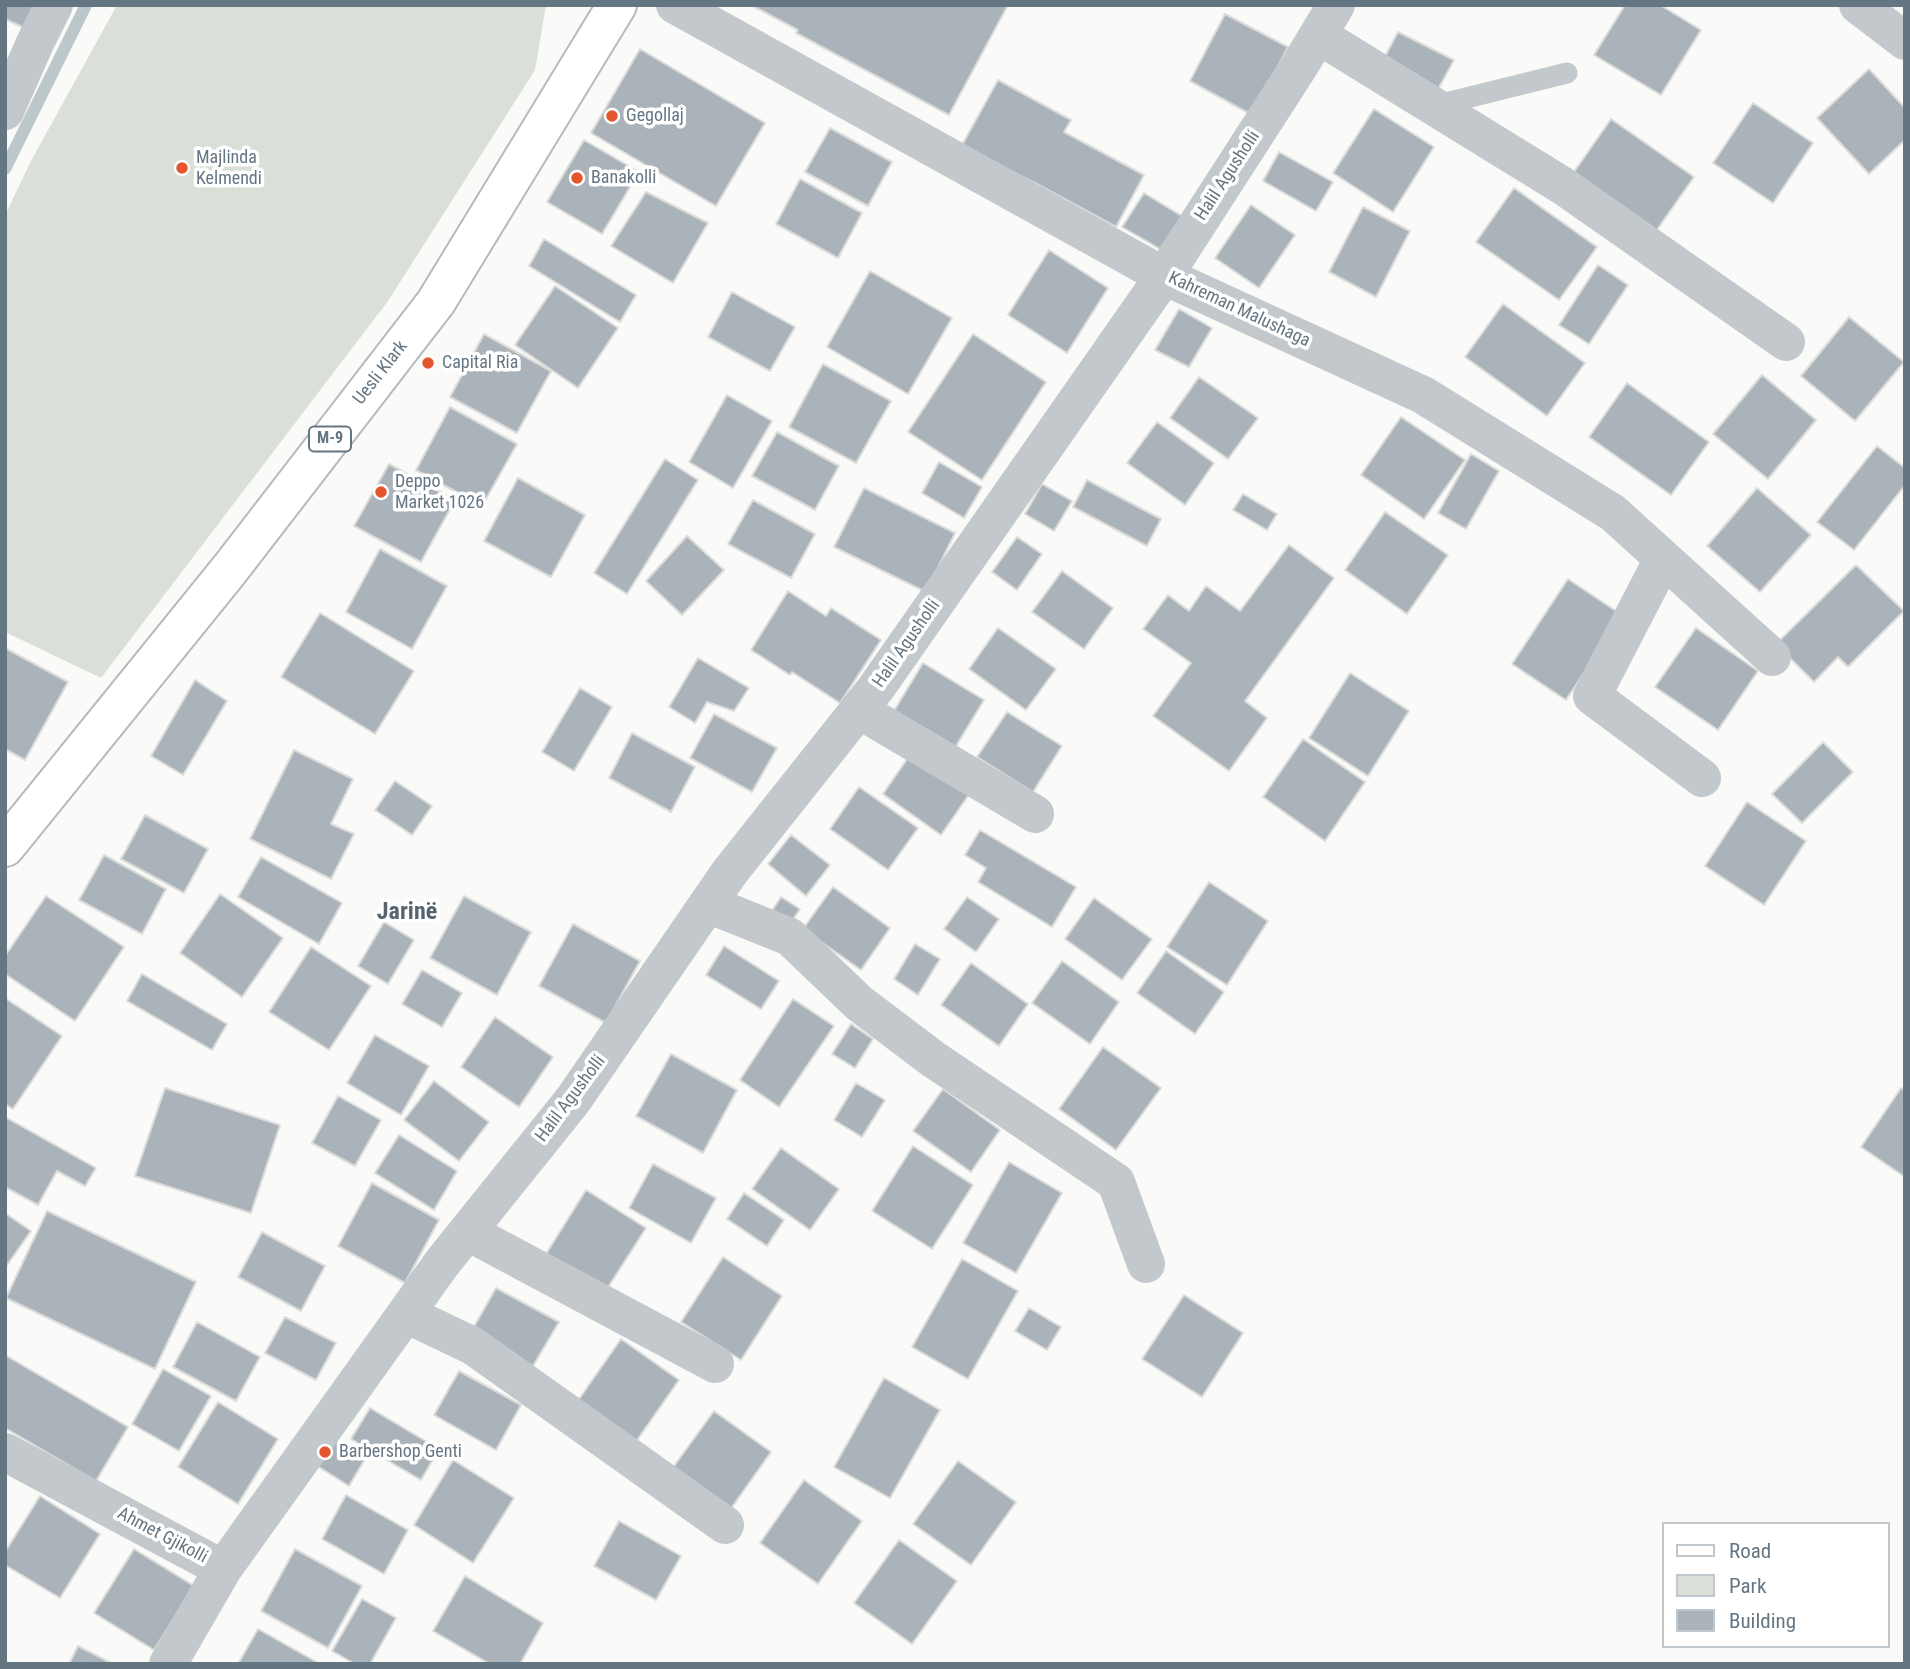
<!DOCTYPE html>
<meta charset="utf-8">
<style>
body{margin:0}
#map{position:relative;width:1910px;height:1669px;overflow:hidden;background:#fafaf8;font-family:"Roboto Condensed",sans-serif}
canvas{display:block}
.frame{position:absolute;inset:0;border:7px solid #657683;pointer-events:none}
.legend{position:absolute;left:1662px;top:1522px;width:228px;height:126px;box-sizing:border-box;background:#fff;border:2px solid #c1c8cd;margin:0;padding:9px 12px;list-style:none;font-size:21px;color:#657683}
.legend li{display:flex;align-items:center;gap:14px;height:35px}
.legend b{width:35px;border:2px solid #c1c8cd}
</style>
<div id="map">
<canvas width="1910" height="1669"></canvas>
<div class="frame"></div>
<ul class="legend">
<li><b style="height:9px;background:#fff"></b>Road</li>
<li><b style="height:19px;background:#dadfd7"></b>Park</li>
<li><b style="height:19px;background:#aab3b9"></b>Building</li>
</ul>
</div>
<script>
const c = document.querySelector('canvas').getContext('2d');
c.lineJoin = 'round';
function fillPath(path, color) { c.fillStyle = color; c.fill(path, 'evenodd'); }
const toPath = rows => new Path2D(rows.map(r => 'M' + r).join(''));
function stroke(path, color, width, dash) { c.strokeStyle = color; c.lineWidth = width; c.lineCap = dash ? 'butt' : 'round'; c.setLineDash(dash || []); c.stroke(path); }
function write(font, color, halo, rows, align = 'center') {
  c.font = font + ' "Roboto Condensed",sans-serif'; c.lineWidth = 7; c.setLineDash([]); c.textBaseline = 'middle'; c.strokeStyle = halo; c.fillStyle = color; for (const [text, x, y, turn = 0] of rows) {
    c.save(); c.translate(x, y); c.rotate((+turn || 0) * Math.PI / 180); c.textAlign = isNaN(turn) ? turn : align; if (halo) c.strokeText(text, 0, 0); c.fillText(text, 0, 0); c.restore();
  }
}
fillPath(toPath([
 [117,5,546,5,535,70,388,301,101,678,5,632,5,215,31,161]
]), '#dadfd7');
stroke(toPath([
 [5,169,86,5]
]), '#bbc7cb', 12);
const building = toPath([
 [5,5,42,5,31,31,5,19,5,5],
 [751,5,1008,5,949,115,796,33,798,30,751,5],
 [1625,5,1660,5,1701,30,1661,95,1594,55,1625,5],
 [1225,14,1288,47,1252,115,1190,81,1225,14],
 [1398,32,1454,60,1436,93,1381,64,1398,32],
 [640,49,765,123,716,206,591,133,640,49],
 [1869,69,1905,108,1905,140,1869,174,1817,118,1869,69],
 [998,80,1071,120,1064,132,1144,175,1116,227,1035,183,961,147,998,80],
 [1753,103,1813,143,1773,203,1713,163,1753,103],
 [1374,109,1434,147,1393,212,1333,173,1374,109],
 [1611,119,1694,177,1656,231,1574,172,1611,119],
 [830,128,892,162,868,206,805,172,830,128],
 [584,140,639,172,602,234,547,202,584,140],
 [1279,152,1333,182,1316,211,1263,181,1279,152],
 [800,179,862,213,838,258,776,224,800,179],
 [1514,188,1597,247,1559,300,1476,242,1514,188],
 [646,192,708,223,673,283,611,246,646,192],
 [1144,193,1190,221,1167,253,1122,227,1144,193],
 [1251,205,1295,235,1259,288,1215,258,1251,205],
 [1363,207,1410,231,1376,297,1329,272,1363,207],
 [544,239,636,295,620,322,529,266,544,239],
 [1049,250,1108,288,1067,353,1008,315,1049,250],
 [1598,265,1628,285,1589,344,1559,325,1598,265],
 [870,271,952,318,908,394,827,347,870,271],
 [555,286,618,328,578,388,515,345,555,286],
 [732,292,795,327,770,371,708,337,732,292],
 [1503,304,1585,363,1547,416,1465,357,1503,304],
 [1179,309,1212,328,1189,367,1155,350,1179,309],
 [1849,317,1904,362,1855,421,1801,376,1849,317],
 [484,334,551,371,517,433,450,397,484,334],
 [973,334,1046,382,982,480,908,432,973,334],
 [823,364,891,401,856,463,789,427,823,364],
 [1762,375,1816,420,1768,479,1713,434,1762,375],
 [1199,377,1258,418,1228,459,1170,418,1199,377],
 [1627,383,1709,442,1671,495,1589,437,1627,383],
 [727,395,772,421,733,488,689,462,727,395],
 [450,407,517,444,482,506,416,470,450,407],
 [1401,417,1465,460,1424,519,1361,475,1401,417],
 [1157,422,1214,463,1185,505,1127,463,1157,422],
 [777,432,839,466,815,510,752,476,777,432],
 [1877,446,1905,468,1905,485,1854,550,1817,522,1877,446],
 [1471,454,1499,471,1466,529,1438,513,1471,454],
 [665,459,698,480,627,594,594,573,665,459],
 [939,462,982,487,964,518,922,493,939,462],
 [389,464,455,500,421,562,354,526,389,464],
 [518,478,585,515,551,577,484,541,518,478],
 [1087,480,1161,519,1147,546,1073,507,1087,480],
 [1042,484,1072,501,1054,531,1025,514,1042,484],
 [864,488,955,533,926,592,834,547,864,488],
 [1757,488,1811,535,1760,592,1707,546,1757,488],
 [1243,494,1277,514,1267,530,1233,510,1243,494],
 [753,500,815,534,791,578,728,544,753,500],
 [1385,512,1448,555,1407,614,1345,570,1385,512],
 [687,536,724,570,682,615,646,581,687,536],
 [1017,537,1042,554,1017,590,992,572,1017,537],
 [1289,545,1334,578,1245,701,1267,718,1229,771,1153,716,1191,663,1143,629,1168,595,1189,611,1206,586,1240,611,1289,545],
 [380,549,447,586,412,649,346,612,380,549],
 [1856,565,1904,611,1848,667,1838,657,1814,682,1776,644,1856,565],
 [1062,571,1113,608,1084,649,1032,612,1062,571],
 [1568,579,1622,615,1566,700,1512,664,1568,579],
 [788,591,826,616,831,608,881,640,840,703,792,672,790,675,751,650,788,591],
 [320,613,414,671,375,734,281,677,320,613],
 [998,628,1056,669,1026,710,969,669,998,628],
 [1696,628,1758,671,1718,730,1655,687,1696,628],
 [5,648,68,682,25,760,5,749,5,648],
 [698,658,749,688,734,711,707,702,695,723,669,707,698,658],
 [923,663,984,700,950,756,889,719,923,663],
 [1350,673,1409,711,1368,776,1309,738,1350,673],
 [195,680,227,701,183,775,151,756,195,680],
 [580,688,612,707,574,771,542,752,580,688],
 [1007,712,1062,746,1033,792,977,757,1007,712],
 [714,714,777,748,752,792,690,758,714,714],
 [632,733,695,767,671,812,609,778,632,733],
 [1303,739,1365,782,1325,841,1263,797,1303,739],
 [1823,742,1853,772,1802,823,1772,794,1823,742],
 [294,750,353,779,331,824,354,834,331,879,250,839,294,750],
 [912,752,970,793,941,835,883,794,912,752],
 [395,781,432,806,412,835,375,810,395,781],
 [859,787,918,828,888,870,830,829,859,787],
 [1747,802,1806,841,1764,905,1705,866,1747,802],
 [145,815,208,849,184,893,121,859,145,815],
 [980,830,1076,887,1052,927,978,882,986,868,965,855,980,830],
 [791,835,830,865,806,896,768,864,791,835],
 [104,855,166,889,142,934,79,900,104,855],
 [261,857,342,903,319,944,238,897,261,857],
 [1209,882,1268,921,1227,985,1167,947,1209,882],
 [833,887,890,928,861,970,803,929,833,887],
 [220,894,283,938,242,997,180,953,220,894],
 [46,896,124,947,75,1021,5,974,5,956,46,896],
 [464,896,531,932,497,995,430,958,464,896],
 [781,897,800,909,788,927,769,915,781,897],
 [967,897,999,919,976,952,944,929,967,897],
 [1094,898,1152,939,1122,980,1065,939,1094,898],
 [384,922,414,940,388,984,358,966,384,922],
 [573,924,640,961,606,1023,539,986,573,924],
 [915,944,940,959,918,995,894,979,915,944],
 [724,946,779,981,761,1009,706,975,724,946],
 [311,947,371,986,329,1050,269,1012,311,947],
 [1166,951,1224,992,1195,1034,1137,993,1166,951],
 [1062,961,1119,1002,1090,1044,1032,1003,1062,961],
 [971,963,1028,1004,999,1046,941,1005,971,963],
 [422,970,462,993,442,1027,402,1004,422,970],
 [142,974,227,1024,212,1050,127,1001,142,974],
 [5,998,62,1036,13,1109,5,1104,5,998],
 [793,999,834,1026,779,1107,740,1080,793,999],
 [495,1017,553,1057,519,1107,461,1067,495,1017],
 [851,1024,873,1039,855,1068,832,1054,851,1024],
 [375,1035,429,1066,401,1115,347,1083,375,1035],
 [1103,1047,1161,1088,1116,1150,1059,1109,1103,1047],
 [671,1054,737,1090,703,1153,636,1116,671,1054],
 [434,1081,489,1122,459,1161,404,1120,434,1081],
 [856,1083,885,1100,862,1137,834,1120,856,1083],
 [165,1088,280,1125,251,1213,135,1176,165,1088],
 [1901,1088,1905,1091,1905,1177,1861,1147,1901,1088],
 [943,1089,1000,1130,971,1172,913,1131,943,1089],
 [338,1096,381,1120,355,1166,312,1143,338,1096],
 [5,1117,96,1168,85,1186,57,1171,38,1205,5,1187,5,1117],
 [399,1135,457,1171,434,1210,375,1173,399,1135],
 [913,1146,973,1185,932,1249,872,1211,913,1146],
 [781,1148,839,1189,810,1230,752,1189,781,1148],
 [1009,1162,1062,1193,1016,1273,963,1243,1009,1162],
 [653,1164,716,1198,691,1243,629,1208,653,1164],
 [372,1183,439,1220,405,1283,338,1246,372,1183],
 [586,1190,646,1228,605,1292,546,1254,586,1190],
 [744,1193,784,1220,767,1246,727,1219,744,1193],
 [47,1211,196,1282,155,1369,6,1298,47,1211],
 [5,1213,31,1231,5,1268,5,1213],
 [262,1232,325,1266,301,1311,238,1277,262,1232],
 [723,1257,782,1296,741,1360,681,1322,723,1257],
 [962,1259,1018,1291,968,1379,912,1347,962,1259],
 [496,1288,559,1322,533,1366,471,1332,496,1288],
 [1184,1295,1243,1333,1202,1397,1142,1359,1184,1295],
 [1029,1308,1061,1327,1047,1350,1015,1331,1029,1308],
 [285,1317,336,1343,316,1380,265,1353,285,1317],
 [197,1322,260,1357,236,1401,173,1367,197,1322],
 [621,1339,679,1380,635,1443,577,1402,621,1339],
 [5,1355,128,1427,96,1481,5,1428,5,1355],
 [163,1369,211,1396,179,1451,132,1424,163,1369],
 [459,1371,521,1405,496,1450,434,1415,459,1371],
 [884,1378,940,1410,890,1498,834,1467,884,1378],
 [218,1402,278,1439,238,1504,178,1467,218,1402],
 [370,1408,439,1449,421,1480,351,1439,370,1408],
 [714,1411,771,1452,727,1514,669,1473,714,1411],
 [327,1435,365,1459,349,1486,311,1462,327,1435],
 [453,1460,514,1498,473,1563,414,1525,453,1460],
 [958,1461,1016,1502,971,1565,913,1524,958,1461],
 [804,1480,862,1521,818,1584,760,1543,804,1480],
 [346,1495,408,1530,384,1574,322,1539,346,1495],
 [40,1496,100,1534,60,1598,5,1565,5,1552,40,1496],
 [619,1521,681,1556,656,1600,594,1566,619,1521],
 [899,1540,957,1581,912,1644,854,1603,899,1540],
 [134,1549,194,1586,154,1650,94,1613,134,1549],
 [295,1549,362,1586,328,1648,261,1611,295,1549],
 [465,1576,543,1623,520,1664,490,1664,433,1631,465,1576],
 [362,1599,396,1618,370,1664,355,1664,332,1651,362,1599],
 [258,1629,320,1664,238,1664,258,1629],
 [78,1646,113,1664,69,1664,78,1646]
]);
fillPath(building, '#aab3b9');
stroke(building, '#dcdcda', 2);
const primary = toPath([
 [5,847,230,569,436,302,617,5]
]);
stroke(primary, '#b5babe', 42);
stroke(toPath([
 [1434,106,1567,73]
]), '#c3c8cc', 21);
stroke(toPath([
 [675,5,1164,276,1423,395,1613,513,1772,657],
 [1858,5,1905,41],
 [1318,35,1563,186,1786,342],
 [5,111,35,43,54,5],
 [1663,559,1592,696,1702,778],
 [859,710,1035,814],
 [708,904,790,937,859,1003,933,1059,1116,1182,1146,1264],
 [468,1232,715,1364],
 [406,1314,473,1346,725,1525],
 [5,1452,223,1569],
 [168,1664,223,1569,442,1263,573,1100,729,873,876,688,1164,276,1300,65,1336,5]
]), '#c3c8cc', 38);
stroke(primary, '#fff', 38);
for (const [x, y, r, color] of [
 [612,116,7,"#e4572e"],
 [182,168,7,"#e4572e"],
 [577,178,7,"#e4572e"],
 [428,363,7,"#e4572e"],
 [381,492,7,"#e4572e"],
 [325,1452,7,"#e4572e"]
]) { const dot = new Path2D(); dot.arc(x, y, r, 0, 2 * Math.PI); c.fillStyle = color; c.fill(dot); stroke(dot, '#fff', 2.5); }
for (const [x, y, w] of [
 [330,439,42]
]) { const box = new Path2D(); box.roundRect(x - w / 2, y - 12.5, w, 25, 5); c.fillStyle = '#fff'; c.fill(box); stroke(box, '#657683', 2); }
write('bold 16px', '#657683', null, [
 ["M-9",330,439]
]);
write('18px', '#657683', '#fff', [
 ["Gegollaj",626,116],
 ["Majlinda",196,158],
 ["Kelmendi",196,179],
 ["Banakolli",591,178],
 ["Capital Ria",442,363],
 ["Deppo",395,482],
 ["Market 1026",395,503],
 ["Barbershop Genti",339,1452]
], 'left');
write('18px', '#657683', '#fff', [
 ["Halil Agusholli",1228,176,-57],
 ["Kahreman Malushaga",1239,310,25],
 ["Uesli Klark",381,373,-52],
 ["Halil Agusholli",907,644,-55],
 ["Halil Agusholli",571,1099,-53],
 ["Ahmet Gjikolli",162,1536,28]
]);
write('bold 24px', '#57646e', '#fff', [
 ["Jarinë",407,913]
]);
</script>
